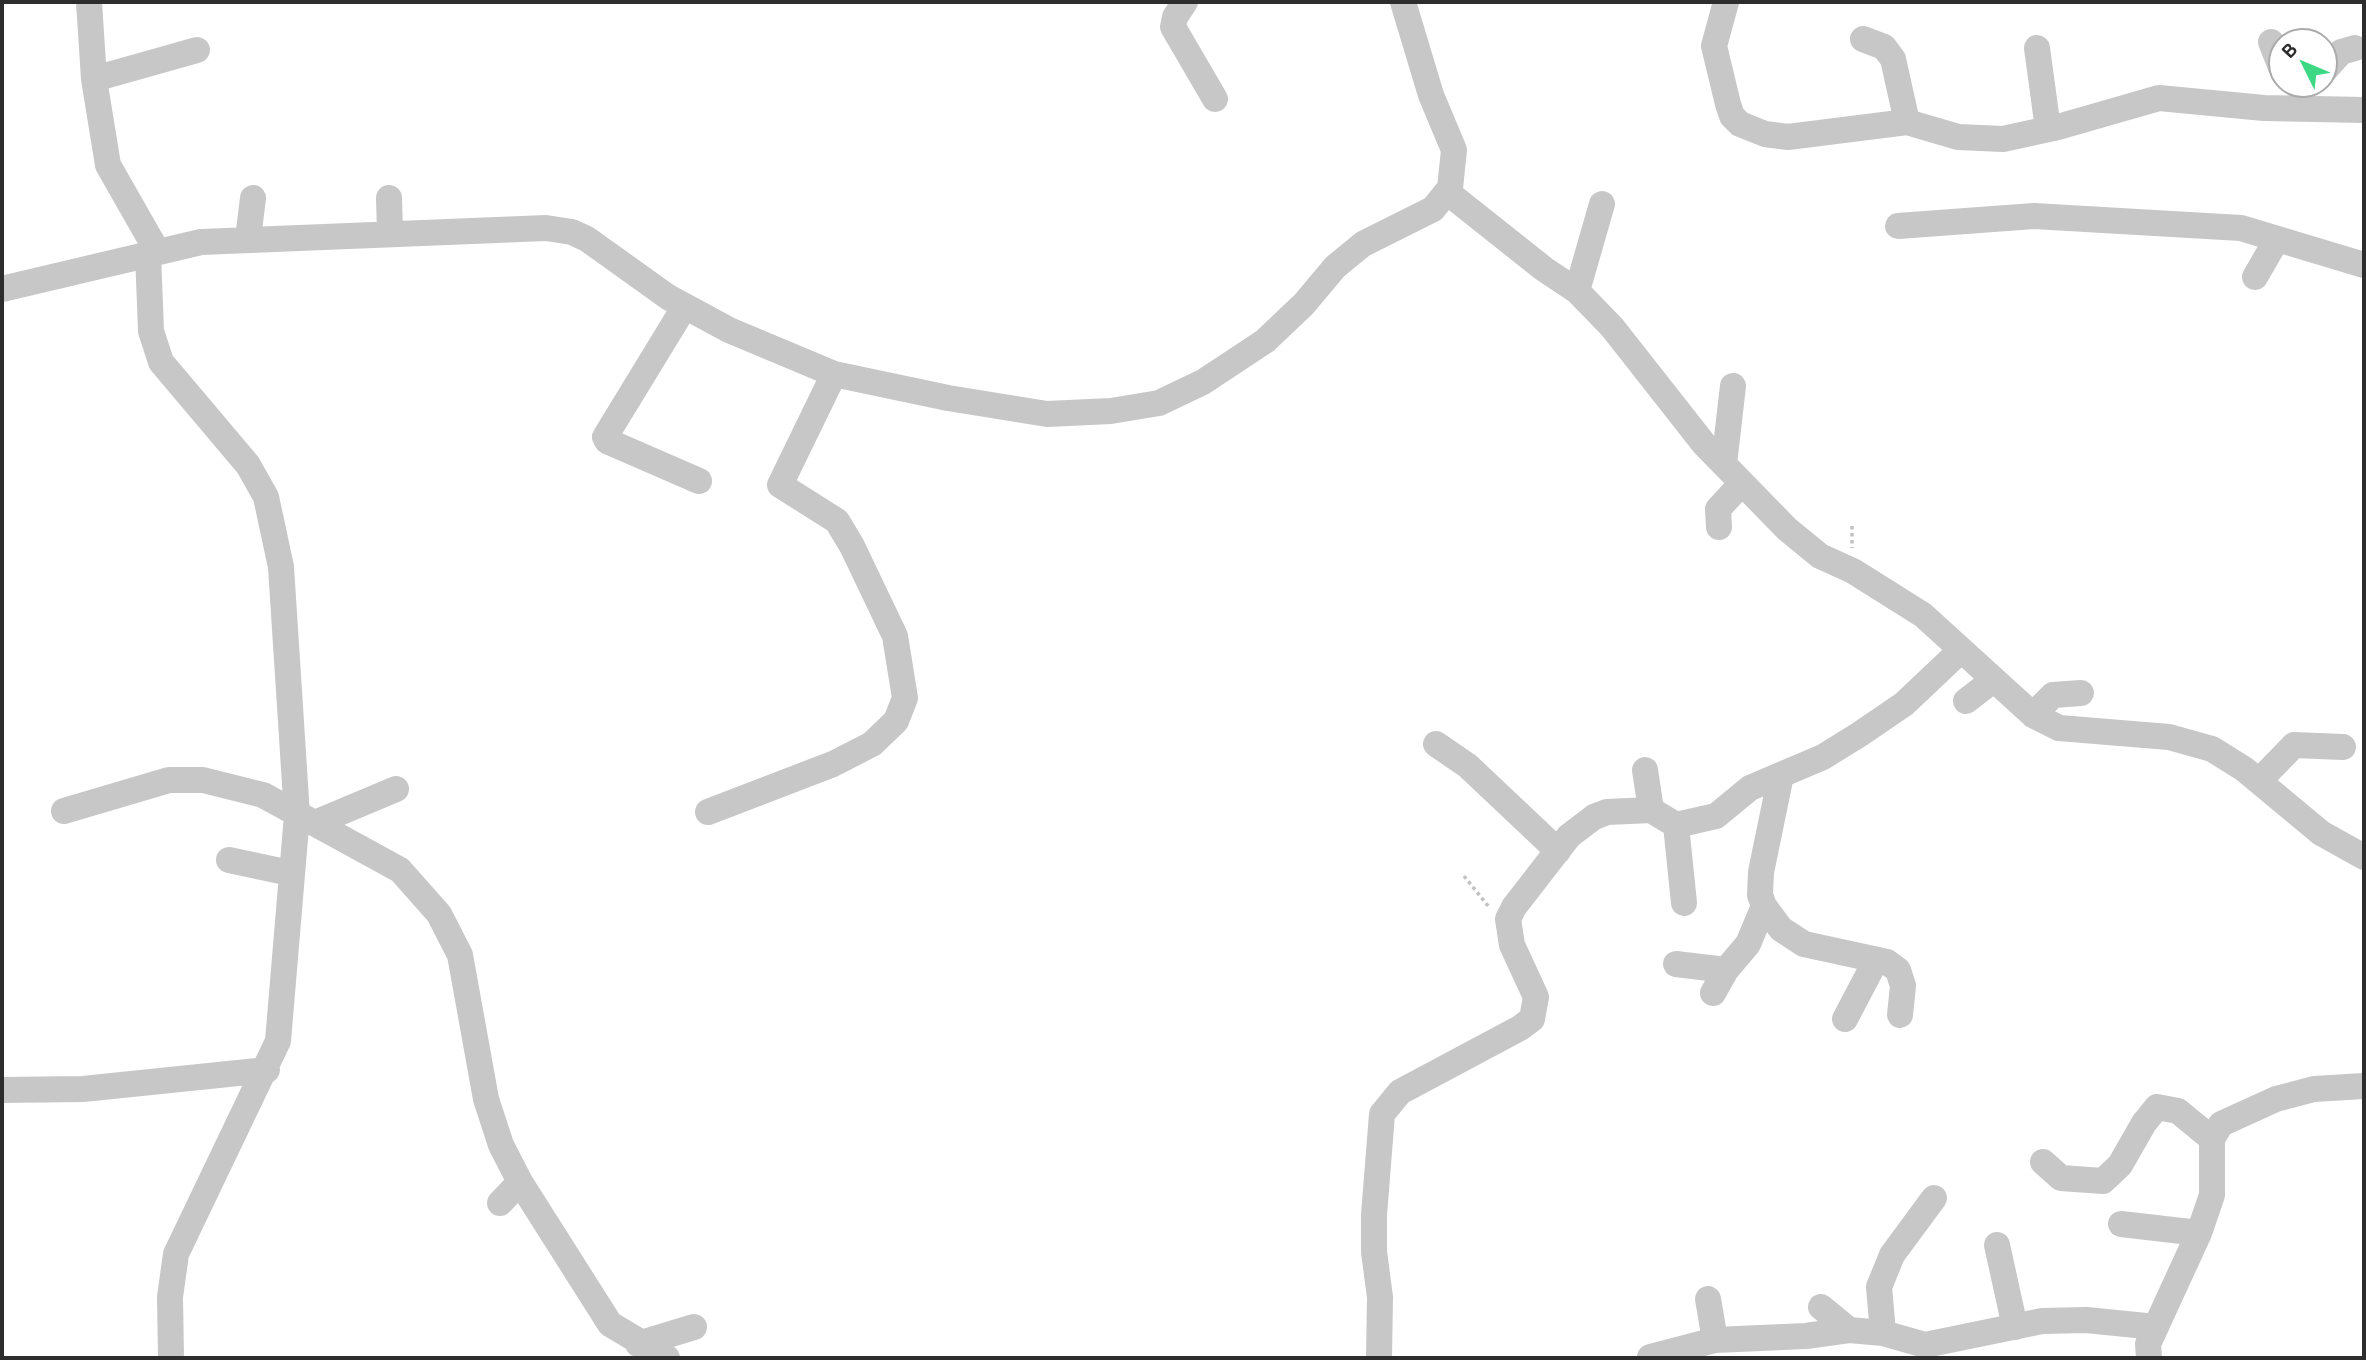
<!DOCTYPE html>
<style>
body{margin:0}
#map{position:relative;width:2366px;height:1360px;overflow:hidden;background:#fff;font-family:Quicksand,sans-serif}
canvas{display:block}
.frame{position:absolute;inset:0;border:4px solid #2d2d2d;pointer-events:none}
.north{position:absolute;left:2268px;top:28px;width:70px;height:70px;box-sizing:border-box;background:#fff;border:2px solid #ababab;border-radius:50%;rotate:313deg;font-size:19px;font-weight:700;line-height:28px;text-align:center;color:#2d2d2d}
.north::after{content:'';display:block;margin:auto;width:24px;height:32px;background:#3cd884;clip-path:polygon(50% 0,100% 100%,50% 72%,0 100%)}
</style>
<div id="map">
<canvas width="2366" height="1360"></canvas>
<div class="frame"></div>
<div class="north">B</div>
</div>
<script>
const c = document.querySelector('canvas').getContext('2d');
c.lineJoin = 'round';
const toPath = rows => new Path2D(rows.map(r => 'M' + r).join(''));
function stroke(path, color, width, dash) { c.strokeStyle = color; c.lineWidth = width; c.lineCap = dash ? 'butt' : 'round'; c.setLineDash(dash || []); c.stroke(path); }
stroke(toPath([
 [1852,526,1852,548],
 [1464,876,1489,907]
]), '#c1c1c1', 3.5, [3.5, 3.5]);
stroke(toPath([
 [89,2,94,79,108,165,157,251],
 [1185,2,1175,17,1173,27,1215,99],
 [1726,2,1714,46,1728,104,1732,116,1740,124,1765,134,1788,137,1907,122,1958,137,2003,139,2058,127,2159,98,2264,108,2364,110],
 [1863,39,1884,47,1893,59,1907,122],
 [2271,42,2282,70],
 [2037,48,2048,129],
 [2324,71,2341,52,2355,48],
 [94,79,197,50],
 [1447,192,1544,269,1577,291,1612,327,1704,444,1787,529,1820,556,1853,571,1923,615,2033,715,2059,728,2169,737,2212,749,2244,769,2321,833,2364,857],
 [389,198,390,233],
 [1898,226,2034,216,2241,228,2364,265],
 [248,239,253,198],
 [148,253,151,331,161,362,248,465,266,497,281,567,297,815,278,1041,176,1254,170,1297,171,1358],
 [2255,277,2277,239],
 [2,289,201,242,546,228,572,232,587,239,668,297,729,330,834,374,948,398,1047,414,1111,411,1159,403,1203,382,1265,341,1304,304,1335,267,1363,244,1433,209,1450,188,1454,150,1431,95,1403,2],
 [1577,291,1602,204],
 [685,306,605,437,607,441,699,481],
 [1724,464,1733,386],
 [1719,527,1718,509,1742,483],
 [1966,701,1992,681],
 [2033,715,2053,695,2081,693],
 [1436,744,1468,766,1558,851],
 [1645,770,1651,810],
 [1781,775,1761,872,1760,895,1764,906,1781,929,1804,944,1887,962,1898,970,1903,986,1900,1015],
 [2259,781,2294,745,2343,747],
 [64,811,169,780,203,780,263,795,400,870,439,914,460,955,486,1099,501,1145,520,1182,610,1324,667,1358],
 [708,812,833,764,872,744,896,721,905,698,895,636,852,546,837,521,780,485,834,374],
 [315,823,396,789],
 [1676,825,1684,903],
 [229,860,290,873],
 [1676,964,1726,970],
 [1713,993,1726,970,1748,944,1764,906],
 [1845,1019,1876,960],
 [2,1090,83,1089,267,1070],
 [2043,1162,2061,1178,2103,1181,2120,1165,2144,1123,2157,1107,2178,1111,2212,1139],
 [500,1203,520,1182],
 [2121,1224,2199,1233],
 [1997,1245,2015,1327],
 [1708,1299,1715,1340],
 [1821,1307,1849,1330],
 [1883,1333,1879,1287,1892,1255,1934,1198],
 [638,1344,694,1327],
 [1650,1357,1715,1340,1806,1336,1849,1330,1883,1333,1925,1345,2042,1321,2086,1320,2156,1327],
 [1379,1358,1380,1297,1374,1252,1374,1215,1382,1114,1400,1092,1520,1028,1532,1019,1536,997,1512,945,1508,919,1514,907,1569,836,1594,817,1607,812,1651,810,1676,825,1716,816,1750,788,1823,757,1860,734,1904,704,1959,652],
 [2149,1358,2148,1344,2199,1233,2212,1195,2212,1139,2221,1124,2276,1099,2314,1089,2364,1086]
]), '#c7c7c7', 26);
</script>
